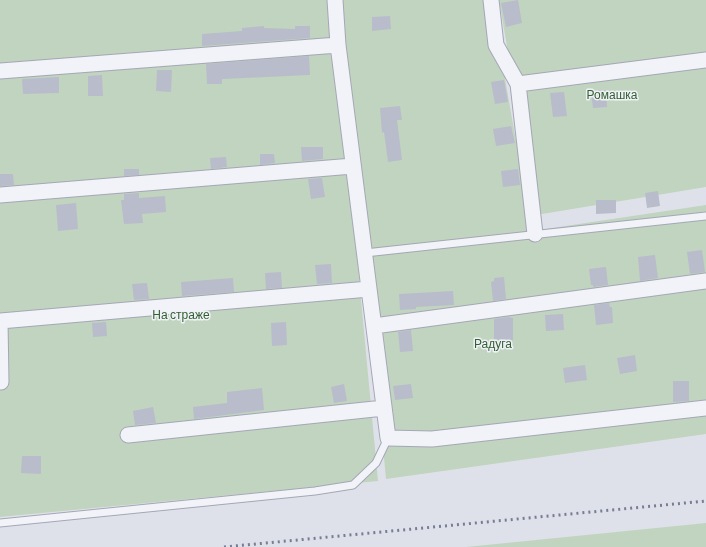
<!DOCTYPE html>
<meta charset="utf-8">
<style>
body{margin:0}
canvas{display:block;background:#dfe1ea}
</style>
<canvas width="706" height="547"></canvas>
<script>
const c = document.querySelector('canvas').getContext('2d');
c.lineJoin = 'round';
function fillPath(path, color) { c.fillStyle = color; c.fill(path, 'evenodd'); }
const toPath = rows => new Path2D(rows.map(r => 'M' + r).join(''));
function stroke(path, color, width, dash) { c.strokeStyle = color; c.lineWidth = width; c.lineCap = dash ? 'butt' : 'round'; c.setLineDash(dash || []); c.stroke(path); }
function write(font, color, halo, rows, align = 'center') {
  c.font = font + ' Barlow,sans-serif'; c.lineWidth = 3; c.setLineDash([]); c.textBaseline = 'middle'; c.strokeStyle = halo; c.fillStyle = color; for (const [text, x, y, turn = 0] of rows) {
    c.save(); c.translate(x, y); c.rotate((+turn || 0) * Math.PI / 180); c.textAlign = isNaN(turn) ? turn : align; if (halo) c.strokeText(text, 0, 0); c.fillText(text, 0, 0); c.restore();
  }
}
fillPath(toPath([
 [0,0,333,0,378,481,0,517],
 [341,0,491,0,532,231,706,205,706,434,386,479],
 [499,0,706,0,706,187,536,215],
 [706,523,706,547,466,547]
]), '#c1d4c0');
fillPath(toPath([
 [518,0,522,23,506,27,501,3],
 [390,16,391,29,372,31,372,17],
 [264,26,264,28,295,29,295,26,310,26,310,38,202,46,202,34,242,31,242,28],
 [309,56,310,75,222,79,222,84,207,84,206,64],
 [157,70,172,70,171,92,156,91],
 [102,75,103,96,88,96,88,76],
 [59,77,59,93,23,94,22,79],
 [504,80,508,102,495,104,491,82],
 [606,90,607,107,593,108,591,91],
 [564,92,567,116,553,117,550,93],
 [400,106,402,120,397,120,402,160,388,162,384,132,382,133,380,108],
 [511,126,515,143,496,146,493,129],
 [301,147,323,147,323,159,302,161],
 [260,154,274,154,275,163,260,165],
 [226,157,227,167,211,169,210,158],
 [124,169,139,169,139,175,124,176],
 [518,169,520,185,503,187,501,171],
 [0,174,13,174,14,185,0,186],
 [322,178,325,197,311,199,308,179],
 [658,191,660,206,647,208,645,193],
 [139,193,139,198,165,196,166,212,142,214,143,223,124,224,121,200,124,200,124,194],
 [596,200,616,200,616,213,596,214],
 [76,203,78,229,58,231,56,205],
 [702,250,705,272,690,274,687,252],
 [655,255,658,278,640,281,638,257],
 [331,264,332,283,317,284,315,265],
 [606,267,608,285,593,287,593,285,591,285,589,269],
 [281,272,282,288,266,289,265,273],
 [504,277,506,299,493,301,491,282,494,281,494,278],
 [233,278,234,292,182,296,181,282],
 [147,283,149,299,134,300,132,284],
 [453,291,454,305,416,307,416,309,400,310,399,294],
 [609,303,610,307,612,307,613,323,596,325,594,305],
 [563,314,564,330,546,331,545,315],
 [508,317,513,318,513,340,494,340,494,319],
 [106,322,107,336,93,337,92,323],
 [286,322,287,345,272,346,271,323],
 [411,330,413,351,400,352,398,332],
 [635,355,637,371,620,374,617,358],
 [585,365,587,380,565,383,563,368],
 [673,381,689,381,689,401,673,402],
 [344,384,347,401,334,403,331,387],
 [411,384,413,398,395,400,393,386],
 [262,388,264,410,194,419,193,407,227,403,227,392],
 [153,407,156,423,135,425,133,411],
 [22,456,41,456,41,474,21,473]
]), '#b9bcca');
const service = toPath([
 [365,253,706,216],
 [0,523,315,491,353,485,376,463,388,438]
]);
const minor = toPath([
 [335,0,338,45,388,438,432,439,706,408],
 [491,0,496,45,518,84],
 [0,71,338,45],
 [0,195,353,166],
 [535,234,518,84,706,60],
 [0,321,369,289],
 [0,321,1,382],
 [374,326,706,281],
 [128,435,384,408]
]);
stroke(service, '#a4a7b5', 9);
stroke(minor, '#a4a7b5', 17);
stroke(service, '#f2f3f8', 7);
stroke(minor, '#f2f3f8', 15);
stroke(toPath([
 [224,547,706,501]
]), '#777d95', 3, [2, 4]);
write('12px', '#336032', '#eff1f7', [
 ["Ромашка",612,95],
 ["На страже",181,315],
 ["Радуга",493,344]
]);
</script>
